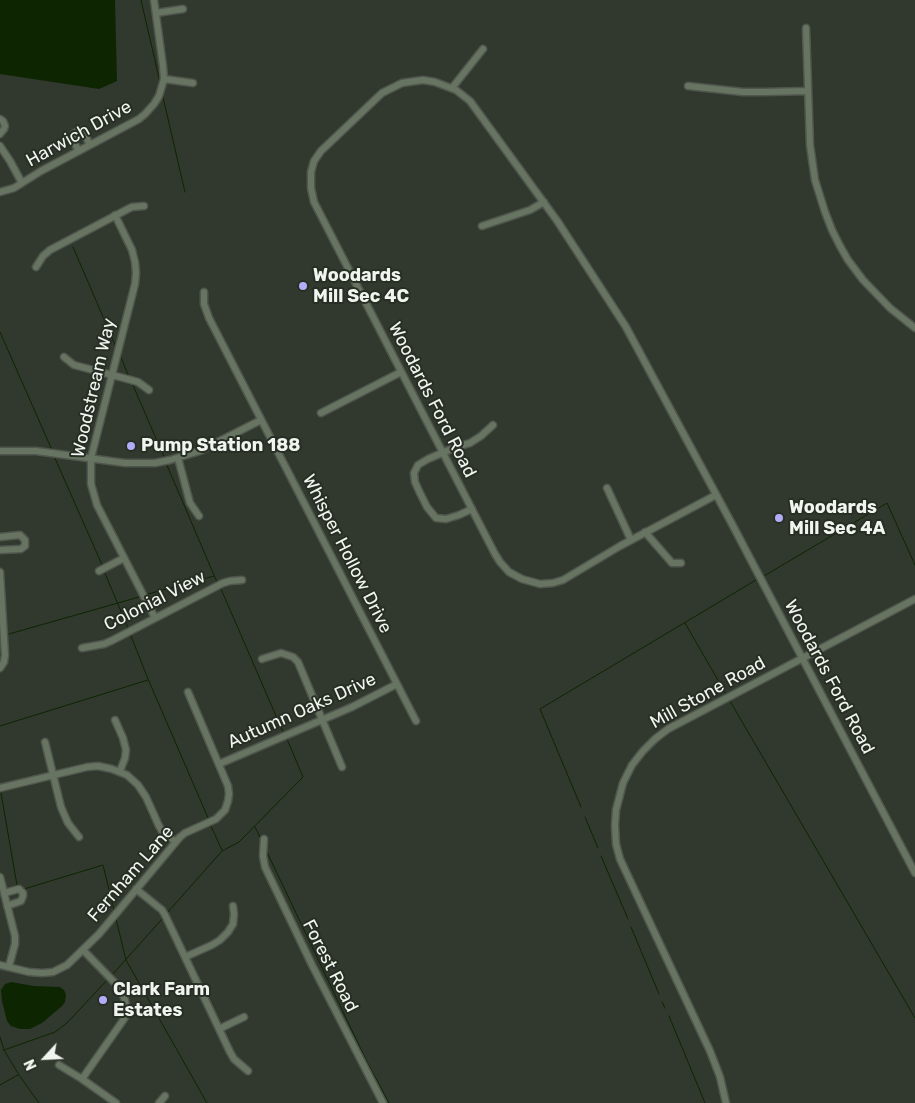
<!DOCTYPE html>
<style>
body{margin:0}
#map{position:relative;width:915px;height:1103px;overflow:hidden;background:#31382e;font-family:Rubik,sans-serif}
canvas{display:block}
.north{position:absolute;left:20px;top:1033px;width:50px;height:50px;-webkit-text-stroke:4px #272e24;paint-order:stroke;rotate:245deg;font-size:14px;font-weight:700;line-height:20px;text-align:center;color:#f1f5ef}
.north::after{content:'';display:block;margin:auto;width:18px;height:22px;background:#f1f5ef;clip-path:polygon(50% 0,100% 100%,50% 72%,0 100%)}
</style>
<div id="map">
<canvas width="915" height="1103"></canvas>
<div class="north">N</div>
</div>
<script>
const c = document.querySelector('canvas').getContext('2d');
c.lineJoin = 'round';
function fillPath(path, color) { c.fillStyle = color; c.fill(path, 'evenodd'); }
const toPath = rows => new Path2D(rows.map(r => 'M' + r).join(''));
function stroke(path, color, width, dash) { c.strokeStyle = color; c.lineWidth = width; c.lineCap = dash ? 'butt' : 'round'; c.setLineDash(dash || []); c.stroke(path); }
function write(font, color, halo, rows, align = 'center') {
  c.font = font + ' Rubik,sans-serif'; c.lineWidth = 4; c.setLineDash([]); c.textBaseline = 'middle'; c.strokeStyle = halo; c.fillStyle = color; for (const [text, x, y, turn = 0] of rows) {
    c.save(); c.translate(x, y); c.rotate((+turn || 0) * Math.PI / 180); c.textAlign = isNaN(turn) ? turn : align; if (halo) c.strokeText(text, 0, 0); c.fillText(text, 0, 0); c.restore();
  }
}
fillPath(toPath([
 [0,0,115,0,117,81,99,89,0,74],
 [11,982,34,986,60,987,64,990,66,995,65,1002,62,1006,42,1023,30,1029,20,1029,11,1026,7,1021,2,1001,1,990,5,984]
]), '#0d2601');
stroke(toPath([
 [141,0,160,82],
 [162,93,185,192],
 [73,247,116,347],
 [0,332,52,450],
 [120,355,129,377],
 [132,383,165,459],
 [54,456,103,567],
 [166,463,217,582],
 [104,571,128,628],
 [764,576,887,503,915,565],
 [221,589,283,732],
 [148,594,214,576],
 [685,623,726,694],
 [9,634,139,597],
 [131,636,148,679,209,820],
 [730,701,915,1018],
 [0,726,148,680],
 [1,793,17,885],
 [581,807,540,709,756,580],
 [585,817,598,848],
 [210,824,222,850],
 [255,827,261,839],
 [266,850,366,1060,389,1103],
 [601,856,628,919],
 [24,889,103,865,114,910],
 [167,913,222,851,239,842,303,777,287,739],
 [116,919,126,960,207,1103],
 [631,927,659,994],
 [111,976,163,918],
 [662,1002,665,1008],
 [669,1016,705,1103],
 [0,1037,4,1050,19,1075,39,1103],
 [4,1050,55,1032,67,1023,108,979],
 [0,1085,18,1075]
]), '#0d2601', 1);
const minor = toPath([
 [156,13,183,9],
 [806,28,810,145,815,180,825,212,832,230,840,246,848,260,863,280,890,308,915,328],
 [164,79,193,83],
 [688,86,743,92,765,92,808,91],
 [452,88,483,49],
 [0,119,3,121,5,126,4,129,0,134],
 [0,146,10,161,22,183],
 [79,151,72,139,74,134,76,132,81,130,84,133,90,145],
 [0,192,14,188,41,171,139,119,145,114,154,104,159,96,164,79,163,66,154,0],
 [115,215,132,250,135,262,136,273,135,284,91,458,91,484,97,505,155,618],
 [482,226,530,210,544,202],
 [36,267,43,256,50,250,126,210,132,207,144,206],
 [204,292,204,304,209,318,416,721],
 [64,357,74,365,131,380,138,382,149,390],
 [321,413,401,372],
 [0,451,36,451,125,463,155,463,170,460,200,451,261,420],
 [178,458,190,503,199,516],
 [607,488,631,540],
 [716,495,620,546,563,580,553,583,540,584,522,579,509,572,500,562,495,554,314,202,311,188,311,172,314,161,321,151,382,93,402,83,423,80,435,82,456,90,470,101,558,222,626,327,732,524,915,873],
 [472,509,459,515,446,519,436,518,427,507,420,493,415,482,414,473,418,465,428,459,456,447,470,443,481,436,493,425],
 [645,532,672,563,681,563],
 [0,537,20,535,25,540,25,546,21,549,0,550],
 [99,571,124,558],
 [0,572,5,655,4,662,0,668],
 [82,648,104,644,111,641,223,583,230,581,242,580],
 [262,659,281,653,293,657,298,662,342,767],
 [115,720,123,738,126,750,125,758,120,771],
 [45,742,61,807,68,823,79,837],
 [219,764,352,707,397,684],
 [0,788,87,767,98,766,112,769,127,775,138,785,146,797,159,826,162,831,176,842],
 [264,839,263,856,265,867,312,965,383,1103],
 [0,877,15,936,15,944,9,966],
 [136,889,162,910,165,915,230,1052,234,1059,248,1071],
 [4,893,19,889,23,893,23,896,21,901,7,906],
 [185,957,212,945,220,940,228,932,233,924,234,914,233,906],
 [0,965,29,972,42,973,53,972,67,965,99,934,180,837,185,833,216,819,225,810,228,801,229,794,228,786,188,692],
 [219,1029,244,1017],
 [59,1065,82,1079,116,1103],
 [82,1079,124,1019,126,1014,126,1007,125,1000,122,993,117,985,83,950],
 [159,1103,165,1096],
 [726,1103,720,1077,710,1051,620,859,616,844,615,825,616,810,623,783,632,765,643,751,655,739,668,729,915,599]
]);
stroke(minor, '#50564d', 9);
stroke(minor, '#677462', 6);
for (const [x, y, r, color] of [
 [303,286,5,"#b2adf9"],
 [131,446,5,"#b2adf9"],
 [779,518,5,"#b2adf9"],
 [103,1000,5,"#b2adf9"]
]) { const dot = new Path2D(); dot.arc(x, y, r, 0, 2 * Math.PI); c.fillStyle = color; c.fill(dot); stroke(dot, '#272e24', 2); }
write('18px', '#f1f5ef', '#272e24', [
 ["Harwich Drive",79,134,-29],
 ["Woodstream Way",94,388,-77],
 ["Woodards Ford Road",432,400,63],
 ["Whisper Hollow Drive",347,554,63],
 ["Colonial View",155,601,-27],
 ["Woodards Ford Road",829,677,62],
 ["Mill Stone Road",708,693,-29],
 ["Autumn Oaks Drive",302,711,-24],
 ["Fernham Lane",131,874,-49],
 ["Forest Road",330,966,63]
]);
write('bold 18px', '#f1f5ef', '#272e24', [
 ["Woodards",313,276],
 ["Mill Sec 4C",313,297],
 ["Pump Station 188",141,446],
 ["Woodards",789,508],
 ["Mill Sec 4A",789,529],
 ["Clark Farm",113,990],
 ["Estates",113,1011]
], 'left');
</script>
